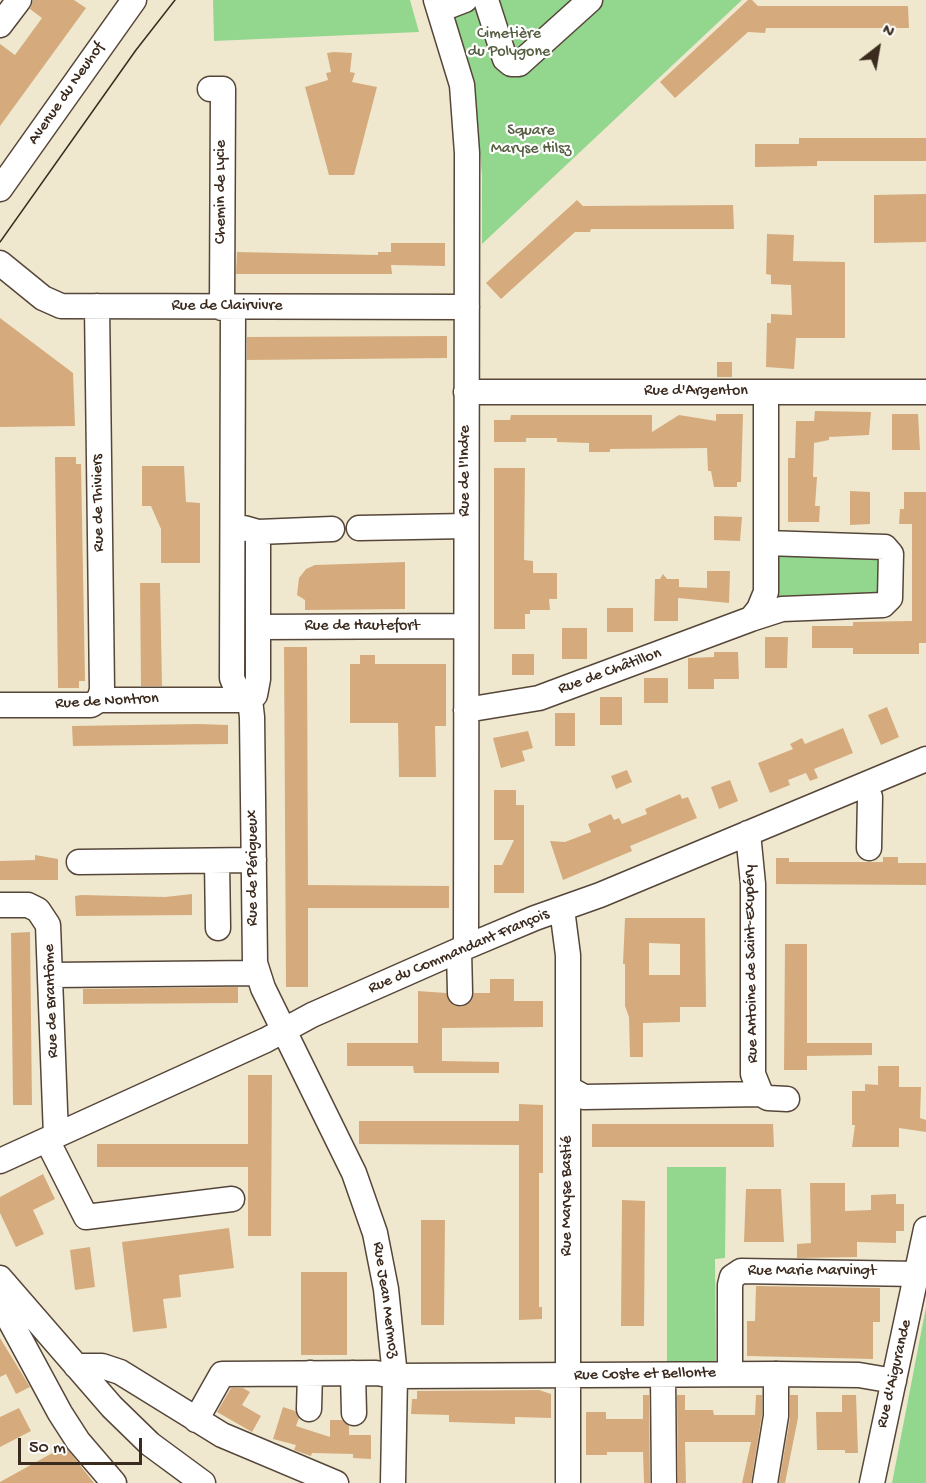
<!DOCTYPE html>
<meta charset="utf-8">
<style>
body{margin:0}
#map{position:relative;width:926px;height:1483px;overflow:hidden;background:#efe8cf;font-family:"Gochi Hand",sans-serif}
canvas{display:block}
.north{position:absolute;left:848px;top:18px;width:60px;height:60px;-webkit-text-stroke:4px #fff;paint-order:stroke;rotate:31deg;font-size:16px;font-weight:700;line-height:24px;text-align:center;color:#3b2a1e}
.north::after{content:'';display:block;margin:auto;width:21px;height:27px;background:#3b2a1e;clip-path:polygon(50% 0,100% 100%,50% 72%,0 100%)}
.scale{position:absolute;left:18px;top:1438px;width:124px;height:27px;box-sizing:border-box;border:3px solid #3b2a1e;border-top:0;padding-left:8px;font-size:18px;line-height:21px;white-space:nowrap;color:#3b2a1e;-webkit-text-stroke:4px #fff;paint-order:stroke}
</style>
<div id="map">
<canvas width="926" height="1483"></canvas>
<div class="north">N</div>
<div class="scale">50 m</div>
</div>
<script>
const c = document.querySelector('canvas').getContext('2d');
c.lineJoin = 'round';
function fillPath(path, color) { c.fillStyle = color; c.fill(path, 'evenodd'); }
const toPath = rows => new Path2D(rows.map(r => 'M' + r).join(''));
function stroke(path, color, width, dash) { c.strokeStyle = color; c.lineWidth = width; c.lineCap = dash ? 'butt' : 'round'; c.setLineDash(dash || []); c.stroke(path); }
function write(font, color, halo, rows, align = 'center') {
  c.font = font + ' "Gochi Hand",sans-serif'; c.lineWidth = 4.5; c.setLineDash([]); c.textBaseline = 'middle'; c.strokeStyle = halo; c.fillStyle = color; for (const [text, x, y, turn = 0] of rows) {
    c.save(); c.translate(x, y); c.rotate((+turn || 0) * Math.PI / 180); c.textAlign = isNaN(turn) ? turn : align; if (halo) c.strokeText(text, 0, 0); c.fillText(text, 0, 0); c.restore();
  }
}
fillPath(toPath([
 [213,0,410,0,419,32,214,41],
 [450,0,742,0,482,244,482,176,476,104],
 [777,554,881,558,881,588,877,592,776,599],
 [667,1167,726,1167,725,1258,715,1259,716,1366,667,1365],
 [926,1307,926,1483,892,1483]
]), '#93d78f');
fillPath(toPath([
 [33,0,74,0,86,8,0,126,0,44,15,55,42,18,30,9],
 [748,0,752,0,758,6,908,6,909,28,766,28,765,33,748,32,675,98,660,82],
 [334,52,352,53,350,72,355,73,352,82,377,87,354,175,329,175,305,87,328,80,326,73,331,72,327,53],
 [799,138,926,138,926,161,817,161,817,166,755,167,755,144,799,144],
 [926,194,926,242,874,243,874,195],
 [577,200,583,206,733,205,734,229,591,229,590,232,575,232,501,299,486,283],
 [767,234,794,235,793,261,845,262,845,338,796,338,794,369,766,367,767,323,771,323,771,314,792,315,791,285,771,284,771,275,766,274],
 [391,243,445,243,445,266,391,265,392,274,236,274,237,252,378,255,378,252,391,252],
 [0,318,73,373,75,426,0,427],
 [447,336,447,358,247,360,247,337],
 [717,362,732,362,732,377,717,377],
 [815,411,871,412,869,435,829,437,829,440,814,443,813,477,817,477,815,506,820,506,819,522,788,522,788,458,795,458,796,421,814,421],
 [716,414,743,414,741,482,737,482,737,487,714,487,711,471,708,471,707,448,610,449,610,452,589,452,589,443,557,442,557,438,526,438,526,442,494,442,494,420,510,420,511,415,652,415,652,432,679,415,716,421],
 [892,414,918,414,920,450,892,450],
 [55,457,76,457,76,464,81,464,85,681,79,681,79,688,58,688],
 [142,466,184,466,186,502,200,503,200,563,161,563,161,529,151,506,142,506],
 [494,468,525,468,524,560,533,561,533,573,557,573,557,599,549,599,550,610,530,610,530,614,525,614,525,629,494,629],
 [850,491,870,492,870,524,850,525],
 [904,492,926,492,926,643,919,643,919,654,853,654,853,648,812,648,812,626,853,626,853,622,912,621,912,524,899,524,900,509,904,509],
 [714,516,742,517,740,541,714,540],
 [405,562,405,609,305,610,305,600,297,595,299,578,306,569,315,565],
 [707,571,730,571,729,603,678,598,678,621,654,621,655,579,660,579,663,574,667,579,679,579,679,587,707,588],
 [140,583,160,583,162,686,141,686],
 [607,608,633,608,633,632,607,632],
 [562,628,587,628,587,659,562,659],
 [765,637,788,637,787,668,765,668],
 [284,647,307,647,308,885,449,886,449,908,308,908,308,987,286,987],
 [714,652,738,652,739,679,714,679,714,689,688,689,688,658,714,657],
 [512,654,534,654,534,675,512,675],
 [360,655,375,655,375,664,446,664,446,726,435,726,436,777,399,777,398,723,350,723,350,664,360,664],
 [644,678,668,678,668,703,644,703],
 [600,697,622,697,622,725,600,725],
 [887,707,899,737,881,745,868,715],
 [555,713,575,713,575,746,555,746],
 [198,724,228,725,228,744,73,746,72,726],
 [843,728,853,753,814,769,818,778,810,781,806,773,788,780,790,785,770,793,758,763,793,749,790,744,802,738,805,744],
 [528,731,533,748,522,751,525,761,501,768,493,738],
 [627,770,632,782,616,789,611,776],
 [730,780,738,801,719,809,711,787],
 [494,790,516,790,516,805,524,805,524,893,494,893,494,865,502,865,514,840,494,840],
 [680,794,682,799,688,797,697,818,630,846,632,851,563,880,550,841,565,842,591,832,588,824,611,814,614,820,619,818,622,824,647,814,645,809],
 [35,855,58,859,58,880,0,880,0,861,35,860],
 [883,857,898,857,898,863,926,863,926,885,776,884,776,858,789,858,789,862,883,862],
 [192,894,192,915,76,916,75,896,81,895,165,897],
 [625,918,705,918,706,1007,680,1007,680,1022,643,1023,643,1057,630,1057,629,1017,625,1006,625,964,623,964],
 [649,943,680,944,680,975,649,975],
 [30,932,32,1105,13,1105,11,933],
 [785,944,807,944,807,1043,872,1043,872,1055,807,1056,807,1070,784,1070],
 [490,979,514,979,514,1001,543,1001,543,1027,442,1028,442,1061,499,1062,499,1073,414,1073,413,1066,347,1066,347,1043,418,1043,418,991,446,993,453,1005,461,1007,472,1000,474,993,490,993],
 [238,987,238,1003,83,1004,83,989],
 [878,1066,899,1066,899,1087,921,1087,920,1118,926,1120,926,1132,899,1128,899,1147,852,1147,855,1125,852,1125,852,1091,865,1091,865,1084,878,1085],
 [248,1075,272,1075,271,1236,248,1236,248,1167,97,1167,97,1144,248,1144],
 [519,1104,543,1105,543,1173,539,1173,539,1307,542,1307,542,1319,519,1320,519,1145,359,1144,359,1121,519,1121],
 [592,1124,773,1124,774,1147,592,1147],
 [43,1174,55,1199,33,1210,44,1234,16,1247,0,1213,0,1197],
 [810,1183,845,1183,845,1211,871,1210,871,1195,896,1194,896,1204,904,1204,904,1231,896,1231,896,1243,857,1242,857,1257,797,1258,797,1244,811,1243],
 [746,1189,781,1189,784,1242,744,1242],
 [622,1200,645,1201,644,1326,621,1326],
 [421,1220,445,1220,444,1325,421,1325],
 [229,1228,234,1268,179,1275,181,1297,163,1299,167,1328,133,1332,122,1242],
 [90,1247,95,1287,75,1290,70,1250],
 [301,1272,347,1272,347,1355,301,1355],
 [756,1286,880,1288,880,1322,873,1322,873,1359,747,1356,747,1321,755,1321],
 [0,1338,30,1387,16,1394,6,1374,0,1377],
 [231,1388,243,1388,250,1392,242,1405,261,1416,252,1432,217,1412],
 [539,1390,551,1394,551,1418,515,1417,515,1424,449,1422,449,1415,411,1414,412,1399,417,1399,417,1391],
 [643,1395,649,1395,650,1483,644,1483,643,1452,607,1452,607,1455,586,1455,586,1412,606,1412,606,1419,643,1419],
 [677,1395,685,1395,685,1410,713,1410,714,1415,755,1415,756,1395,762,1395,762,1415,751,1483,742,1483,751,1442,685,1442,686,1483,678,1483],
 [790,1395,798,1395,798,1418,785,1483,779,1483,790,1418],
 [842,1395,856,1395,858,1453,845,1453,845,1450,817,1450,816,1412,842,1412],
 [283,1407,295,1411,299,1418,296,1426,330,1437,330,1420,342,1420,349,1426,349,1435,371,1435,371,1459,353,1458,353,1454,312,1453,311,1456,294,1450,296,1445,273,1439],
 [19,1408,31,1431,0,1447,0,1417],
 [65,1446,94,1483,0,1483,0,1482]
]), '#d5ab7d');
const minor = toPath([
 [436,0,462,85,467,153,466,947],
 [486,0,505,59,511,64,519,64,590,0],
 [439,10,465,0],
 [0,25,19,0],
 [210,89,223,89,222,308],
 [0,189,134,0],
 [0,263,43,298,61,306,467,307],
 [97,306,102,690,99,700],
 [233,308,232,678,239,695,250,700],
 [466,392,926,392],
 [244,528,258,532,332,529],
 [359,528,466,526],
 [751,619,782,609,883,605,890,598,891,554,885,547,766,543],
 [259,627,466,626],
 [250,700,252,717,255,963,263,988,354,1173,375,1233,386,1289,395,1376,393,1483],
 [250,700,255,695,258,679,258,532],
 [0,705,91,705,99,700,250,700],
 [466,710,539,698,751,619,759,609,766,592,766,392],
 [865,785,870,797,869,848],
 [748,833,753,884,753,1074,761,1094,768,1098,787,1099],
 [217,861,218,928],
 [79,862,254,860],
 [0,905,28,905,38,910,48,925,56,1136],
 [562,909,568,955,568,1483],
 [459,950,460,993],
 [51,975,257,973],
 [568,1088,584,1097,761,1094],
 [47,1140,86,1217,232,1199],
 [0,1161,266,1040,312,1015,466,947,535,918,600,895,926,759],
 [0,1278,112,1407,150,1444,203,1483],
 [0,1302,60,1413,78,1441,114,1483],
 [76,1366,102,1366,120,1372,222,1435,336,1483],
 [353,1373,354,1413],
 [730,1374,730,1285,732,1277,741,1271,917,1274],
 [663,1375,664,1483],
 [309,1409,310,1373],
 [196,1420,222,1374,376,1373,395,1376,776,1374,859,1375,894,1381],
 [765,1483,776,1416,776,1374],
 [872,1483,926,1229]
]);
stroke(minor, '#564639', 27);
stroke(minor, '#fff', 24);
stroke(toPath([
 [0,242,136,50,175,0]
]), '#3b2a1e', 1.5);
write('16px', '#555e40', '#fff', [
 ["Cimetière",509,35],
 ["du Polygone",509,53],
 ["Square",531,132],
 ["Maryse Hilsz",531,150]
]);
write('16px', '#3b2a1e', '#fff', [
 ["Avenue du Neuhof",67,94,-55],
 ["Chemin de Lycie",222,192,-90],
 ["Rue de Clairvivre",227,307],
 ["Rue d'Argenton",696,392],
 ["Rue de l'Indre",466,471,-90],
 ["Rue de Thiviers",99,503,-91],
 ["Rue de Hautefort",362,627],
 ["Rue de Châtillon",610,672,-20],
 ["Rue de Nontron",107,702,-3],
 ["Rue de Périgueux",254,868,-90],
 ["Rue du Commandant François",459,952,-23],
 ["Rue Antoine de Saint-Exupéry",752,964,-91],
 ["Rue de Brantôme",52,1001,-92],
 ["Rue Maryse Bastié",568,1196,-90],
 ["Rue Marie Marvingt",812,1272],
 ["Rue Jean Mermoz",385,1300,82],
 ["Rue d'Aigurande",895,1374,-77],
 ["Rue Coste et Bellonte",645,1375,-1]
]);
</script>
